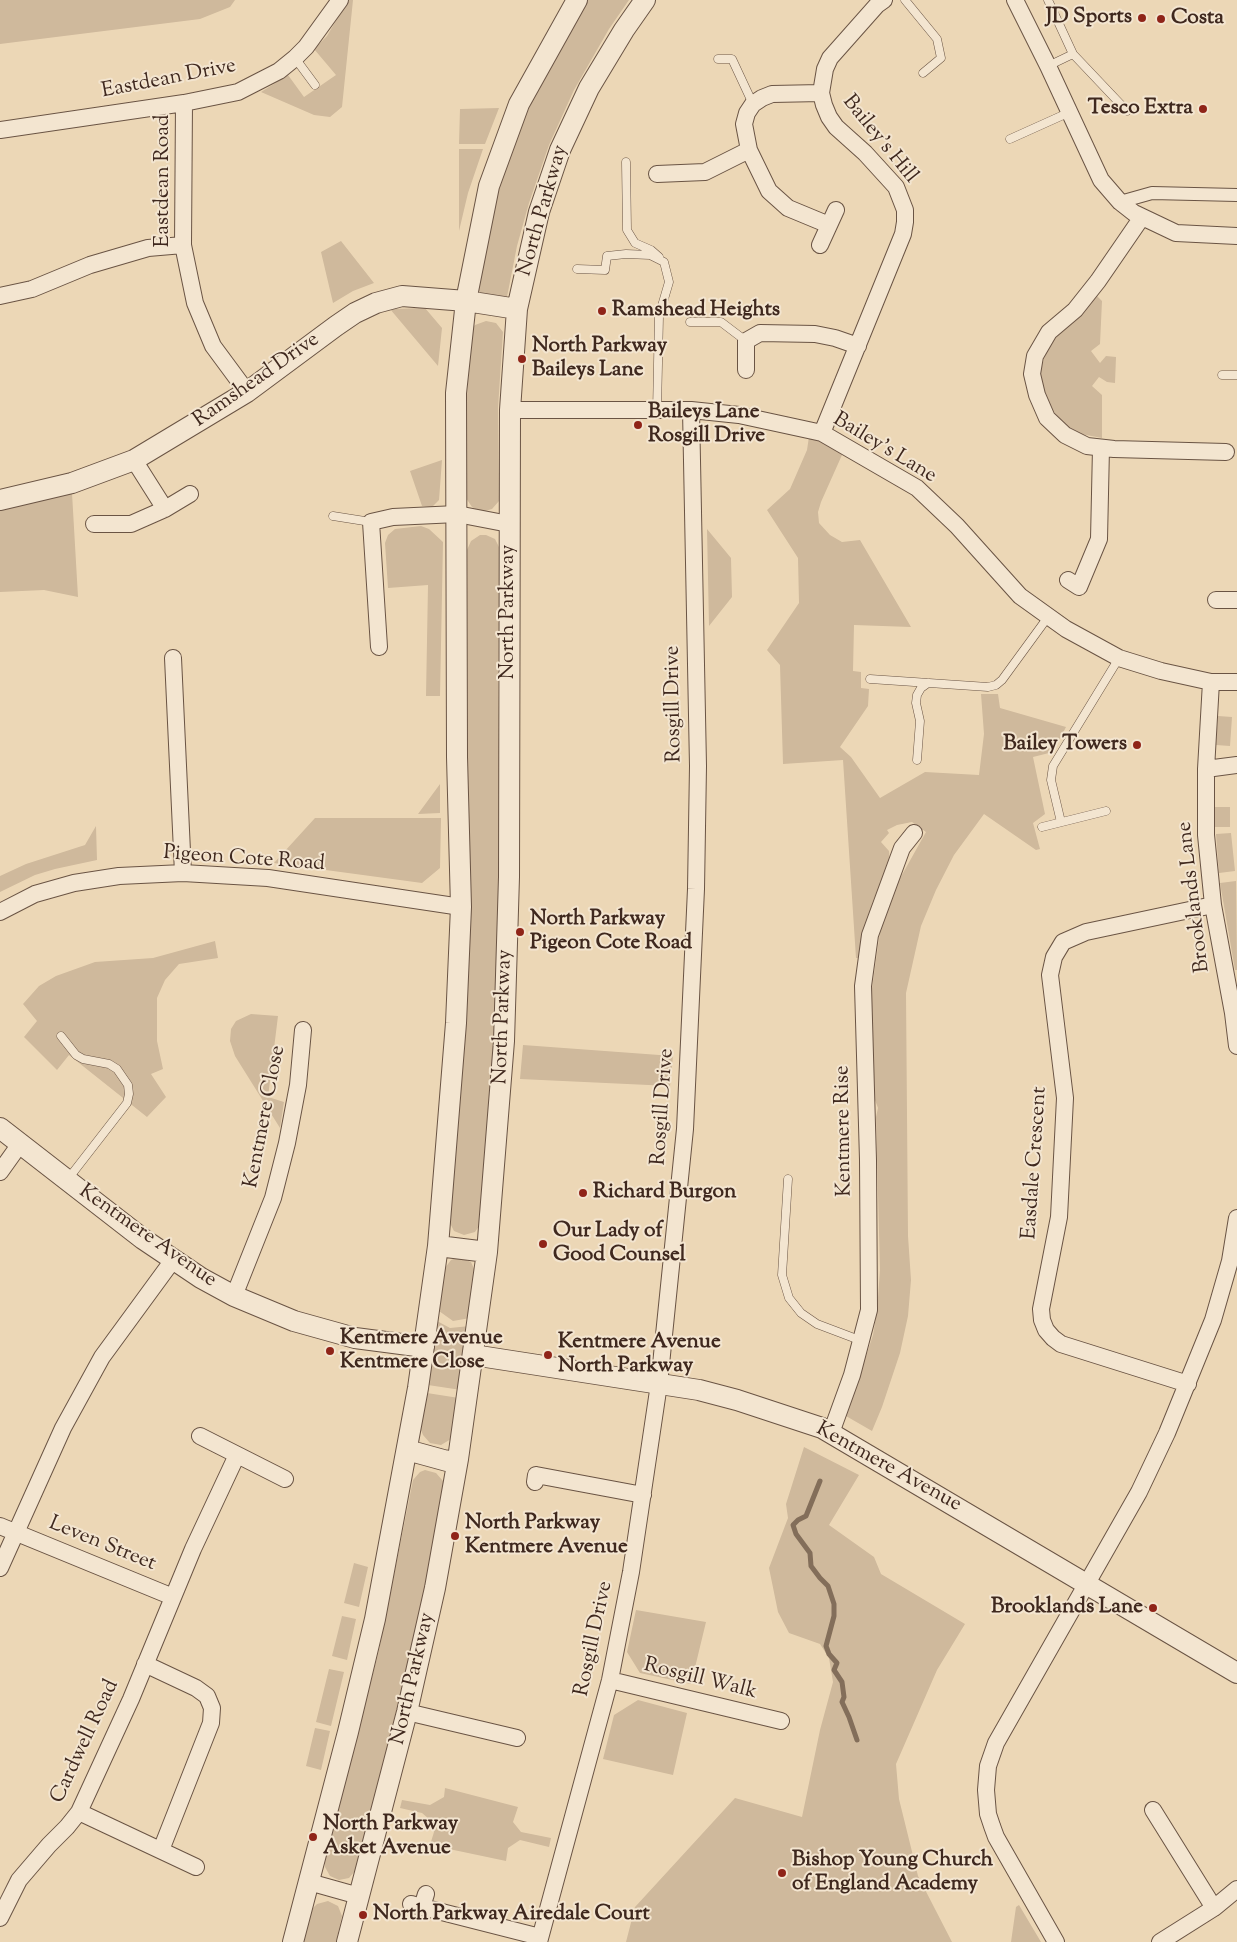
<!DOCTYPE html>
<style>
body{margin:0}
canvas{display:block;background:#ecd7b6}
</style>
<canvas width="1237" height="1942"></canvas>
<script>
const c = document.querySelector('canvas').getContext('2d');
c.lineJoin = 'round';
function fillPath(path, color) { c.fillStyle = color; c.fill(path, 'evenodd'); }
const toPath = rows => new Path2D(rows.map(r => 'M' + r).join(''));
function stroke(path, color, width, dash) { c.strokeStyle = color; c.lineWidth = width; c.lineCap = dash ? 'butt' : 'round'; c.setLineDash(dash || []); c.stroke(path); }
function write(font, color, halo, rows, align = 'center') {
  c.font = font + ' "Sorts Mill Goudy",serif'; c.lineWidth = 4; c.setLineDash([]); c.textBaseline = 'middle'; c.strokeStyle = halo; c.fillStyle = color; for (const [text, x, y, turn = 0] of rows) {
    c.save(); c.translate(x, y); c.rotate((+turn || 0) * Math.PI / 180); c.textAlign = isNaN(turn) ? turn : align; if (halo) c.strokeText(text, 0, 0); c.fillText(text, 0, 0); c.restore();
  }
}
fillPath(toPath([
 [0,0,235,0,230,7,200,19,0,44],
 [348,0,353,0,342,107,330,117,314,115,261,92,288,75,304,97,336,75,314,49,327,36],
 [588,0,629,0,609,29,574,90,549,145,529,203,517,246,506,302,480,295,477,282,497,194,519,130,545,73],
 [499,108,485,144,459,144,460,109],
 [459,149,483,149,468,193,459,231],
 [341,241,374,283,353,291,333,303,321,252],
 [1095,294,1102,301,1100,344,1091,351,1100,363,1106,356,1116,357,1115,383,1107,382,1099,377,1092,386,1102,395,1102,438,1081,434,1066,426,1054,412,1044,394,1040,374,1045,355,1053,339,1079,316],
 [425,308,442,328,438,366,390,309],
 [486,321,496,323,503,332,498,408,499,501,492,509,481,512,472,507,466,498,466,408,472,329,475,325],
 [810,430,846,446,821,502,818,512,819,523,830,535,842,542,860,540,911,627,854,625,853,671,861,672,861,688,869,689,868,706,840,747,851,757,880,798,925,772,979,775,984,734,981,694,998,694,1000,708,1066,727,1053,752,1033,757,1045,814,1033,823,1040,849,1036,850,984,814,954,855,936,890,921,926,906,993,908,1236,911,1280,908,1316,900,1353,882,1407,872,1431,846,1416,873,1335,877,1311,880,1270,876,1117,878,1108,875,1100,871,995,880,932,898,882,926,832,912,822,897,825,887,830,889,833,881,842,889,851,890,863,873,901,865,927,859,958,856,958,843,760,783,764,780,665,767,650,799,603,798,558,767,510,790,489,807,450],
 [442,460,439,500,432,507,422,506,410,471],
 [72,493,78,597,44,590,0,592,0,509],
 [421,526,429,529,443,542,440,696,426,696,428,585,388,588,385,543,388,535,395,529],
 [707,529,731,558,732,597,709,626],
 [480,535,486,535,495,539,500,549,498,683,500,830,496,1022,481,1223,475,1232,464,1235,454,1231,449,1221,468,831,467,550,471,541],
 [1218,716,1232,717,1230,746,1216,745],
 [440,784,440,813,418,814],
 [1215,807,1230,807,1230,827,1215,827],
 [315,818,441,818,440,868,422,883,274,863],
 [96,826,97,860,55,869,35,875,0,892,0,876,26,864,85,845],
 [1231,833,1235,871,1219,873,1216,834],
 [1236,881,1237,970,1235,970,1220,883],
 [215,941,218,958,179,964,165,980,157,998,157,1041,163,1069,151,1074,166,1097,147,1117,69,1055,57,1070,24,1037,37,1021,23,1004,39,986,56,976,95,962,153,958],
 [251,1014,278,1016,268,1097,284,1102,280,1128,235,1056,230,1041,231,1029,236,1021],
 [523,1045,673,1056,670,1086,520,1079],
 [456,1258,466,1260,471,1262,475,1271,470,1318,453,1321,439,1311,445,1268,451,1260],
 [437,1321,450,1328,470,1326,461,1390,428,1385],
 [427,1393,459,1398,451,1439,441,1445,430,1443,423,1435,421,1430],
 [804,1447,859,1475,829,1525,874,1557,881,1574,965,1624,937,1670,896,1764,899,1799,918,1876,952,1942,626,1942,635,1907,735,1798,802,1817,820,1730,833,1682,829,1658,820,1644,789,1633,778,1612,769,1568,788,1518,786,1504],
 [425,1470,436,1473,443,1481,444,1487,433,1547,410,1658,355,1871,349,1878,339,1880,330,1876,325,1867,325,1862,379,1650,413,1480,420,1472],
 [354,1563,368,1567,359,1607,344,1603],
 [636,1610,706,1622,691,1684,640,1673,627,1652],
 [342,1616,356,1619,347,1660,332,1656],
 [329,1669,344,1672,331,1726,316,1722],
 [638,1700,687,1713,673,1775,603,1759,614,1715],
 [315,1728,330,1731,321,1770,306,1766],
 [445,1788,518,1807,513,1822,521,1832,551,1838,549,1847,520,1840,508,1848,506,1861,430,1845,434,1832,429,1819,422,1813,400,1808,402,1800,430,1805,444,1797],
 [328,1901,338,1906,342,1916,336,1942,302,1942,313,1908,317,1904],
 [1019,1905,1041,1942,1011,1942,1016,1907]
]), '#cfb99c');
stroke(toPath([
 [820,1481,806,1516,798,1520,793,1525,796,1534,810,1553,811,1566,820,1578,828,1586,834,1604,834,1616,826,1646,829,1654,837,1663,834,1670,842,1682,844,1697,842,1702,849,1717,857,1740]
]), '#836e5a', 5);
const service = toPath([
 [905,0,937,39,941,58,923,73],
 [1048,0,1073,54,1127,111],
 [295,58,315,85],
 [718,59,732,59,753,104],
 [1048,66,1073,54],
 [1010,139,1070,112],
 [626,162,627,230,635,243,651,250,659,257],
 [577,269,605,270,607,256,626,254,650,255,664,262,669,282,659,316,657,411],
 [690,322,721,322,746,341],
 [1222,375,1237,375],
 [333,516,371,522],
 [870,679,988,687,996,685,1002,680,1048,617],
 [917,760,920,721,916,703,917,695,921,688,928,683],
 [1061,822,1051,780,1053,766,1119,658],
 [1042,827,1106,811],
 [61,1036,76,1055,83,1059,109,1064,117,1069,128,1085,129,1094,127,1103,68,1179],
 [788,1179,782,1275,789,1298,801,1313,817,1324,862,1341]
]);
const pedestrian = toPath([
 [1120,202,1152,193,1237,195]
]);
const minor = toPath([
 [1015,0,1048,66,1101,180,1120,202,1134,213,1176,233,1237,236],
 [821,93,772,94,762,98,753,104,747,113,744,124,749,150,769,191,788,208,829,225],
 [184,103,183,245,195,303,213,346,247,392],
 [0,130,184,103,238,92,279,71,295,58,306,47,340,0],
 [657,174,705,172,749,150],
 [1142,217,1098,281,1075,310,1049,332,1035,356,1032,374,1037,395,1047,418,1065,435,1087,446,1114,449,1226,452],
 [820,245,836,210],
 [0,296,32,289,90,265,148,248,183,245],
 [746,370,746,341,760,333,815,334,835,338,858,346],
 [510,410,691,410,739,415,822,433,917,488,957,526,1020,596,1066,629,1119,658,1161,671,1211,682,1237,682],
 [822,433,903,234,905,222,905,210,896,187,865,153,836,127,829,117,824,105,821,93,825,69,830,58,877,5,884,0],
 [134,460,165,509],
 [94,524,131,524,165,509,190,494],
 [1068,580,1079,587,1099,539,1101,448],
 [1216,600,1237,600],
 [379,647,371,522,393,517,457,514,509,524],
 [173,658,183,873],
 [1211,682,1206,769,1206,835,1213,905,1233,1013,1237,1046],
 [1206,769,1237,765],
 [0,912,35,894,74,883,119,876,183,873,268,878,461,907],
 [0,1172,20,1144],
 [234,1296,273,1198,287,1143,298,1085,303,1030],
 [1188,1384,1061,1344,1053,1338,1046,1330,1042,1320,1041,1309,1059,1217,1065,1098,1050,975,1054,957,1063,942,1086,932,1213,905],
 [831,1433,852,1375,869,1310,868,1160,863,986,870,935,902,848,914,833],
 [200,1436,285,1479],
 [535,1482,536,1475,643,1495],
 [0,1526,173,1597],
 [0,1568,63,1428,102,1357,173,1260],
 [145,1664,196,1688,207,1696,212,1708,211,1723,161,1850],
 [610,1680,781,1721],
 [407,1712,517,1738],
 [1153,1810,1214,1908],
 [79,1812,196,1867],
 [309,1882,359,1896],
 [411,1904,422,1907,426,1894],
 [422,1907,540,1937],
 [0,1918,19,1880,49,1845,67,1827,79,1812,131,1699,193,1549,237,1455],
 [539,1942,610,1680,631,1572,659,1384,685,1129,696,889,698,766,691,410],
 [1056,1942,996,1837,992,1826,988,1814,986,1790,988,1766,996,1743,1139,1492,1167,1433,1213,1320,1230,1261,1237,1218],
 [1160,1942,1214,1908,1237,1889]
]);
const tertiary = toPath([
 [0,500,72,483,134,460,247,392,336,326,355,313,376,303,402,296,466,301,517,309],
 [0,1128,143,1239,201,1278,234,1296,294,1321,355,1338,424,1347],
 [438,1246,487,1252],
 [473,1355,699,1390,737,1400,822,1428,1237,1673],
 [407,1450,447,1461,458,1459],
 [293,1942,348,1732,375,1619,418,1388,438,1246,456,1023,461,907,457,757,456,393,466,301,489,186,519,104,577,0],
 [347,1942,407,1712,435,1588,458,1459,487,1252,504,1041,509,877,510,410,517,309,539,212,560,150,589,88,624,30,645,0]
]);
stroke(service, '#6a5444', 9);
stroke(pedestrian, '#6a5444', 14);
stroke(minor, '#6a5444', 18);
stroke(tertiary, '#6a5444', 22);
stroke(service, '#f3e5d0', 8);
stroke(pedestrian, '#f3e5d0', 12);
stroke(minor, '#f3e5d0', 16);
stroke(tertiary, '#f3e5d0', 20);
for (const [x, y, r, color] of [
 [1142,18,5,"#8f2418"],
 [1161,19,5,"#8f2418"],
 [1203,109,5,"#8f2418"],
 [602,311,5,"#8f2418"],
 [522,359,5,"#8f2418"],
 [638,425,5,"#8f2418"],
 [1137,745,5,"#8f2418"],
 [520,932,5,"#8f2418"],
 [583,1193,5,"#8f2418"],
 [543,1244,5,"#8f2418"],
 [330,1351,5,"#8f2418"],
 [548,1355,5,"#8f2418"],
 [455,1536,5,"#8f2418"],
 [1153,1608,5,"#8f2418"],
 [313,1837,5,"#8f2418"],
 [782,1873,5,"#8f2418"],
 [363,1915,5,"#8f2418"]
]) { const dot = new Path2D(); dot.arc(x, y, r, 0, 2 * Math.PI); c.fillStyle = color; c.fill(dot); stroke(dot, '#f3e5d0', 2); }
write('bold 21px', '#3f281e', '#f3e5d0', [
 ["JD Sports",1132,18,"right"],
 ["Costa",1171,19],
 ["Tesco Extra",1193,109,"right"],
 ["Ramshead Heights",612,311],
 ["North Parkway",532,347],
 ["Baileys Lane",532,371],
 ["Baileys Lane",648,413],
 ["Rosgill Drive",648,437],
 ["Bailey Towers",1127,745,"right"],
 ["North Parkway",530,920],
 ["Pigeon Cote Road",530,944],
 ["Richard Burgon",593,1193],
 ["Our Lady of",553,1232],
 ["Good Counsel",553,1256],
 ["Kentmere Avenue",340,1339],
 ["Kentmere Close",340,1363],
 ["Kentmere Avenue",558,1343],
 ["North Parkway",558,1367],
 ["North Parkway",465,1524],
 ["Kentmere Avenue",465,1548],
 ["Brooklands Lane",1143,1608,"right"],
 ["North Parkway",323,1825],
 ["Asket Avenue",323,1849],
 ["Bishop Young Church",792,1861],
 ["of England Academy",792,1885],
 ["North Parkway Airedale Court",373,1915]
], 'left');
write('21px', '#3f281e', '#f3e5d0', [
 ["Eastdean Drive",169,80,-11],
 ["Bailey's Hill",879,140,51],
 ["Eastdean Road",164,181,-90],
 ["North Parkway",544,211,-74],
 ["Ramshead Drive",257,381,-35],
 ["Bailey's Lane",884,449,31],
 ["North Parkway",509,612,-90],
 ["Rosgill Drive",675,704,-91],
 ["Pigeon Cote Road",244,860,4],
 ["Brooklands Lane",1195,897,-97],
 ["North Parkway",504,1017,-88],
 ["Rosgill Drive",664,1107,-86],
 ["Kentmere Close",266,1117,-79],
 ["Kentmere Rise",845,1131,-91],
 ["Easdale Crescent",1036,1163,-86],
 ["Kentmere Avenue",147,1237,35],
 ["Kentmere Avenue",888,1468,29],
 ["Leven Street",102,1545,22],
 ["Rosgill Drive",595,1639,-78],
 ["North Parkway",414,1679,-77],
 ["Rosgill Walk",700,1680,14],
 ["Cardwell Road",86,1742,-65]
]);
</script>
